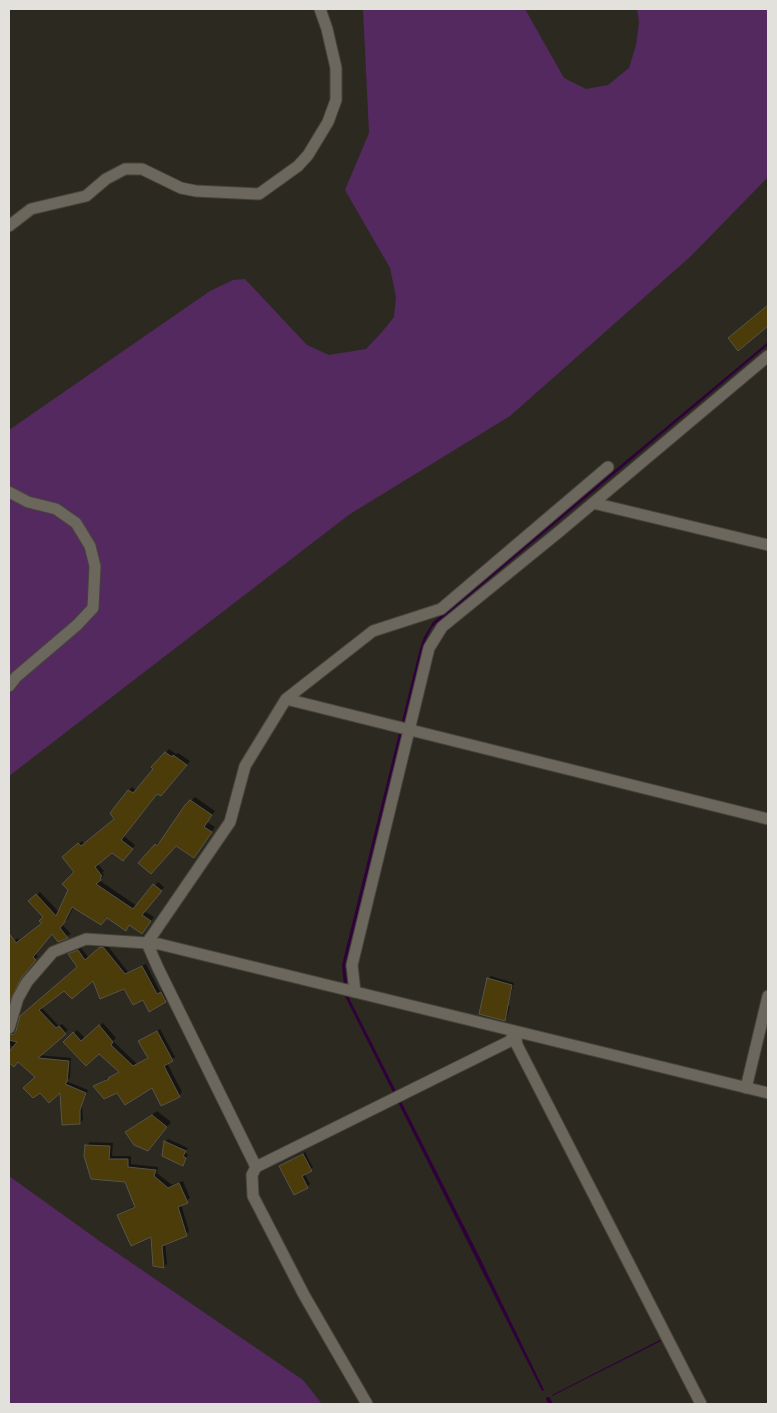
<!DOCTYPE html>
<style>
body{margin:0}
#map{position:relative;width:777px;height:1413px;overflow:hidden;background:#2c2920;font-family:"Times New Roman",serif}
canvas{display:block}
.frame{position:absolute;inset:0;border:10px solid #e3e1db;pointer-events:none}
</style>
<div id="map">
<canvas width="777" height="1413"></canvas>
<div class="frame"></div>
</div>
<script>
const c = document.querySelector('canvas').getContext('2d');
c.lineJoin = 'round';
function fillPath(path, color) { c.fillStyle = color; c.fill(path, 'evenodd'); }
const toPath = rows => new Path2D(rows.map(r => 'M' + r).join(''));
function stroke(path, color, width, dash) { c.strokeStyle = color; c.lineWidth = width; c.lineCap = dash ? 'butt' : 'round'; c.setLineDash(dash || []); c.stroke(path); }
fillPath(toPath([
 [363,9,525,9,564,78,586,89,608,85,629,68,636,45,639,22,637,9,768,9,768,177,691,256,510,416,350,514,9,776,9,430,210,291,233,280,245,279,307,345,329,355,366,349,382,332,394,317,396,297,390,268,345,190,369,133],
 [9,1176,101,1242,303,1380,322,1404,9,1404]
]), '#54295f');
fillPath(toPath([
 [768,342,768,345,432,627,426,639,345,966,349,998,481,1260,544,1390,542,1391,345,996,342,965,420,648,424,637,433,622],
 [660,1340,661,1341,552,1396,552,1395]
]), '#2f003a');
fillPath(toPath([
 [169,749,176,754,178,753,190,761,164,792,158,792,124,836,135,845,126,856,112,851,97,863,104,871,102,873,104,875,99,880,137,906,158,882,164,887,144,911,154,917,145,929,130,924,126,929,107,917,74,906,68,919,62,924,71,934,58,940,52,933,35,953,38,956,24,972,16,987,13,990,9,988,9,944,18,938,20,941,43,923,45,917,30,901,40,892,59,912,76,872,67,854,82,841,85,844,115,819,111,813,132,787,136,790],
 [195,797,215,811,207,822,215,827,197,853,176,845,140,863,160,841,161,842,186,806],
 [105,945,107,945,128,972,146,964,160,992,164,990,169,998,150,1010,143,998,124,987,93,979,64,989,41,1007,59,1026,62,1024,68,1030,39,1055,71,1058,70,1078,66,1081,88,1090,82,1106,83,1120,80,1123,61,1090,37,1077,18,1060,14,1065,9,1061,14,1047,9,1045,9,1032,16,1032,79,967,69,954,72,952,81,948,89,958],
 [491,976,514,983,508,1006,510,1006,507,1017,504,1019,488,979],
 [103,1023,116,1038,113,1041,137,1064,149,1057,140,1041,160,1029,175,1057,167,1063,182,1092,179,1096,152,1087,118,1092,95,1086,120,1071,99,1053,65,1042,77,1030,85,1038],
 [157,1111,171,1122,152,1145,127,1132],
 [168,1139,188,1148,185,1152,188,1155,182,1165,165,1142],
 [90,1142,113,1143,112,1156,131,1156,131,1164,158,1167,157,1173,172,1185,183,1181,190,1198,181,1204,189,1231,186,1235,165,1243,167,1264,164,1267,152,1236,118,1215,122,1212,136,1205,126,1181,87,1145],
 [305,1152,313,1168,304,1173,310,1184,307,1187,281,1166]
]), '#0007');
stroke(toPath([
 [548,1399,551,1404]
]), '#2f003a', 4);
const building = toPath([
 [768,305,768,326,738,351,728,338,768,305],
 [165,752,172,757,173,755,187,765,161,796,157,794,121,840,133,849,123,861,112,853,95,867,102,876,100,877,101,880,96,884,133,909,153,884,162,891,142,915,151,921,142,934,129,925,126,931,107,918,101,925,72,907,64,923,60,928,68,938,58,942,52,934,33,957,36,960,21,978,9,1003,9,933,16,943,42,923,39,921,43,917,28,901,36,894,56,916,68,890,62,884,74,872,62,857,78,843,81,846,114,819,110,813,128,790,133,793,153,769,151,767,165,752],
 [190,800,212,815,204,827,212,832,194,858,176,846,151,874,138,863,155,844,157,846,185,805,190,800],
 [100,947,104,948,125,974,142,966,157,994,161,992,166,1002,149,1012,143,1000,133,1005,124,989,100,999,93,981,72,999,64,991,39,1010,56,1028,59,1026,66,1034,38,1058,69,1061,67,1082,65,1084,86,1093,80,1110,80,1124,62,1125,60,1093,49,1103,40,1093,33,1098,23,1088,35,1077,18,1062,14,1067,9,1063,9,1052,17,1042,9,1040,9,1035,14,1034,16,1031,20,1016,77,967,68,954,78,950,85,960,100,947],
 [487,978,512,985,505,1021,479,1014,487,978],
 [99,1025,113,1042,111,1045,133,1066,148,1058,138,1041,157,1031,173,1061,164,1066,180,1097,161,1106,152,1088,125,1105,117,1093,104,1099,93,1086,109,1079,108,1078,119,1072,99,1054,86,1066,63,1042,73,1032,81,1041,99,1025],
 [152,1115,167,1127,148,1151,134,1145,125,1132,152,1115],
 [164,1141,186,1151,183,1156,186,1158,183,1166,162,1156,164,1141],
 [85,1145,110,1146,109,1159,128,1159,128,1167,156,1170,154,1176,168,1188,179,1183,188,1203,178,1207,187,1236,162,1246,164,1268,153,1266,151,1237,131,1246,117,1215,135,1207,125,1182,91,1179,84,1156,85,1145],
 [303,1154,312,1171,302,1176,308,1188,294,1195,279,1166,303,1154]
]);
fillPath(building, '#4b3c0a');
stroke(building, '#58544a', 1);
const street = toPath([
 [9,226,31,209,86,196,106,179,125,169,142,169,181,188,196,191,259,194,298,166,308,155,328,122,336,100,336,68,327,29,320,9],
 [9,492,28,502,56,509,76,523,90,546,95,566,93,608,77,625,16,677,9,686],
 [593,503,768,545],
 [286,699,768,819],
 [147,943,230,822,245,766,286,699,373,631,441,609,608,467],
 [147,943,158,968,256,1167],
 [355,992,352,965,429,648,442,627,560,531,768,356],
 [9,1028,18,998,27,982,53,952,86,939,147,943,159,944,768,1093],
 [515,1032,517,1045,701,1404],
 [746,1088,768,996],
 [367,1404,304,1295,253,1196,252,1175,256,1167,510,1041,515,1032]
]);
stroke(street, '#46443b', 13);
stroke(street, '#6b675d', 11);
</script>
